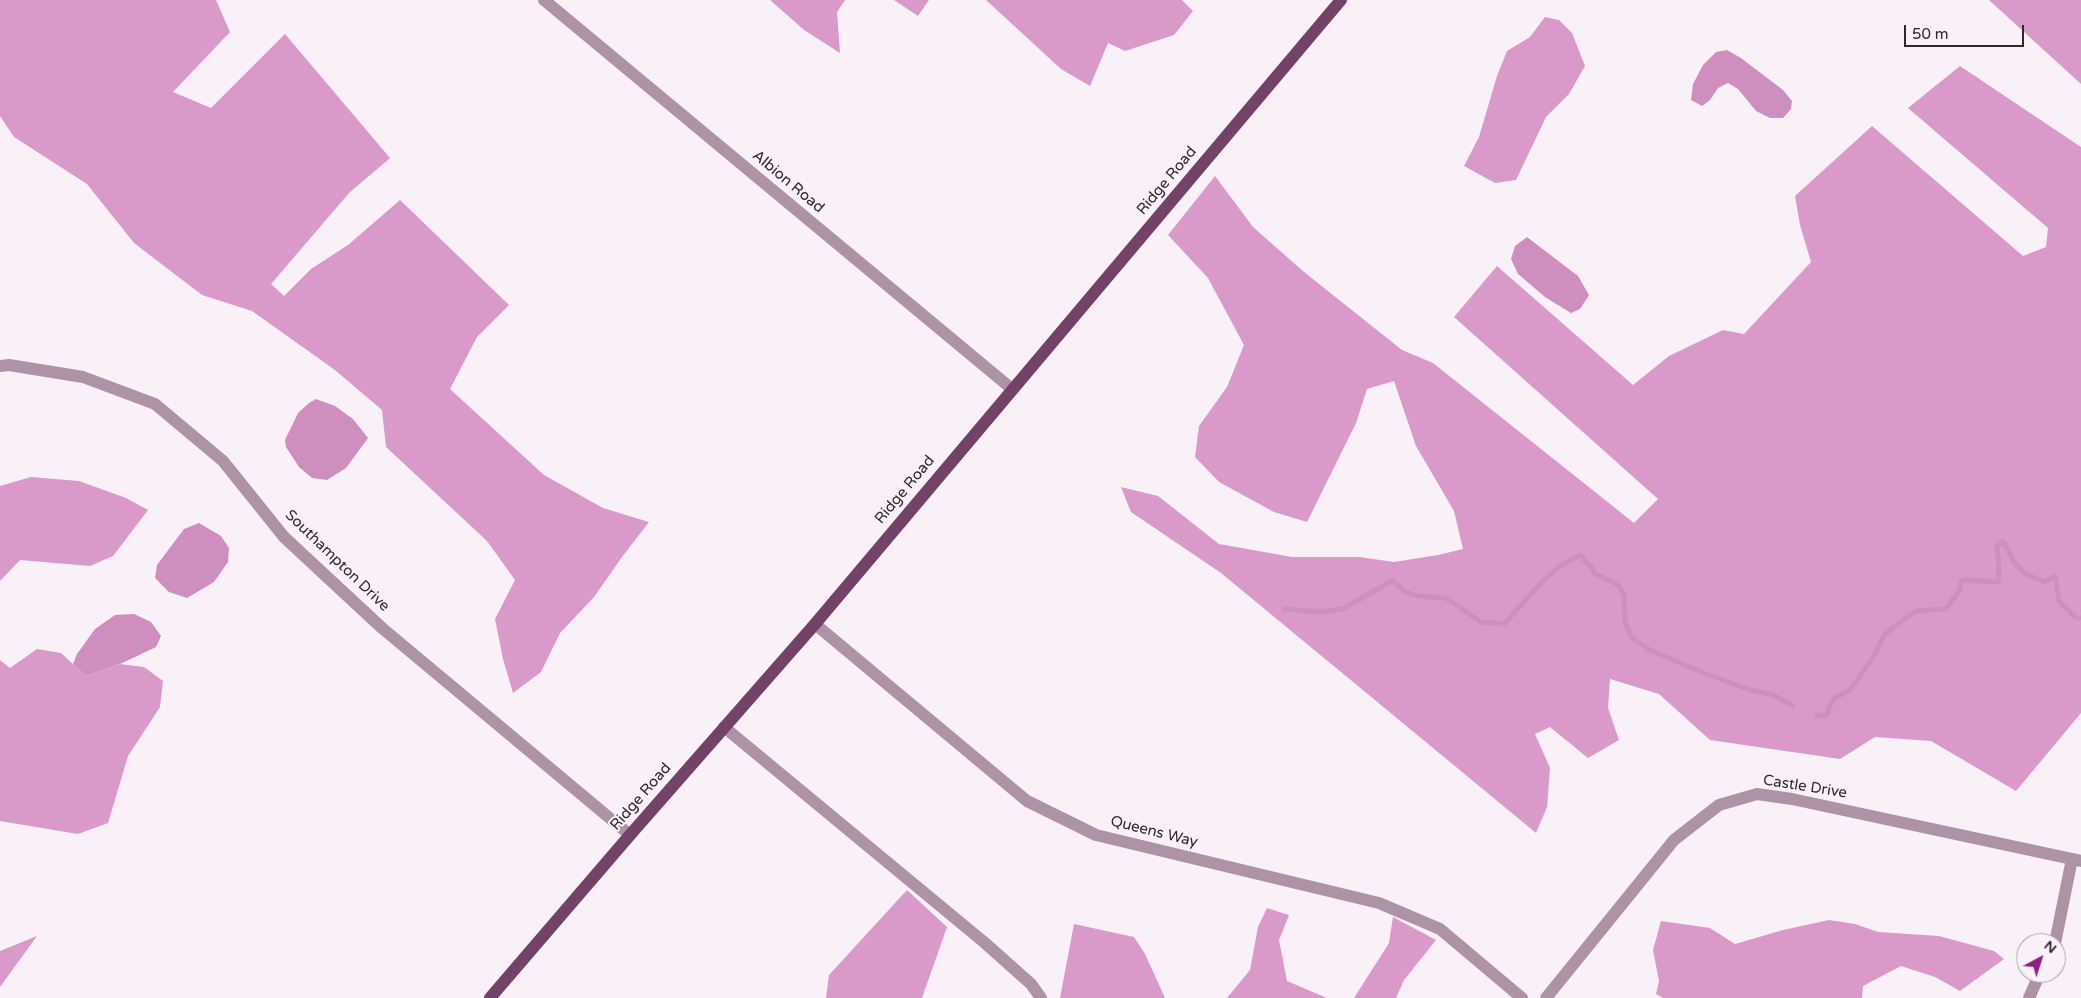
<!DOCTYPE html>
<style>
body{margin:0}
#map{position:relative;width:2081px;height:998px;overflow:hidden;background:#faf0f7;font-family:"Varela Round",sans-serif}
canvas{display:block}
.north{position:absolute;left:2016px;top:933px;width:50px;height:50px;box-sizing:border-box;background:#faf0f7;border:1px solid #a8a0a5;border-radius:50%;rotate:40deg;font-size:14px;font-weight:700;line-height:20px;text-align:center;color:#2c282b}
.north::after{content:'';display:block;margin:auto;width:18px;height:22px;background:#921f7f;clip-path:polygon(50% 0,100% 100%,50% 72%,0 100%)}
.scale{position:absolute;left:1904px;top:25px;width:120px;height:22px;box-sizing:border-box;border:2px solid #2c282b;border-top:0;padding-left:6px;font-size:15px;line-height:18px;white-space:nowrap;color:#2c282b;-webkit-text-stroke:4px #faf0f7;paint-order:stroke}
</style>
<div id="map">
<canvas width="2081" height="998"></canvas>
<div class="north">N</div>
<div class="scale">50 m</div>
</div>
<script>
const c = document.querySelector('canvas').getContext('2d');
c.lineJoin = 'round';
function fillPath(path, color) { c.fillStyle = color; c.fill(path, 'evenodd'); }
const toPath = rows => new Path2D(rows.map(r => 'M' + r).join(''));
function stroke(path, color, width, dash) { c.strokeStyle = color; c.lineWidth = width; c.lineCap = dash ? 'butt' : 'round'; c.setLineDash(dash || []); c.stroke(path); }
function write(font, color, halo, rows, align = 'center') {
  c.font = font + ' "Varela Round",sans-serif'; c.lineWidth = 4; c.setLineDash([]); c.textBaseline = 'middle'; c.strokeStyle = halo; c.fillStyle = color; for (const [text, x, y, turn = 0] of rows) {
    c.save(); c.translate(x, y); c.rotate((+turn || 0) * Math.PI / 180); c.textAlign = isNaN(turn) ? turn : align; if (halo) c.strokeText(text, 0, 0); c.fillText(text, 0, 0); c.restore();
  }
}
fillPath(toPath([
 [0,0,216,0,230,32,173,92,211,108,285,34,390,158,349,193,271,284,284,296,311,269,348,245,400,200,509,305,477,337,450,389,544,475,603,508,649,522,622,557,594,597,560,633,541,672,513,693,503,659,495,619,515,580,487,541,386,447,382,410,335,370,252,311,202,295,134,243,87,184,14,137,0,116],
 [770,0,845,0,837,12,840,53,804,30],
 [894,0,929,0,918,16],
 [986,0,1182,0,1193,11,1174,35,1125,51,1108,43,1090,86,1061,69],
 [1989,0,2081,0,2081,84],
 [1545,17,1559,20,1572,33,1585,66,1569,94,1546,117,1516,180,1495,183,1464,166,1479,137,1497,76,1507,51,1530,37],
 [1960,66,2081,147,2081,713,2016,791,1931,741,1875,737,1840,759,1710,740,1659,694,1610,679,1608,708,1619,740,1588,758,1550,727,1535,734,1550,768,1547,807,1536,833,1221,573,1131,512,1121,487,1158,496,1219,544,1292,557,1360,557,1394,562,1438,555,1463,549,1454,511,1416,446,1394,381,1367,389,1356,423,1307,522,1274,512,1219,482,1195,457,1199,426,1227,387,1244,345,1208,278,1168,235,1215,176,1253,227,1304,272,1402,350,1433,363,1634,523,1658,499,1454,317,1497,266,1633,385,1669,356,1723,330,1744,334,1811,262,1800,225,1795,196,1872,126,2023,256,2046,247,2048,228,1908,108],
 [31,477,79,481,126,498,148,510,113,556,90,566,20,560,0,581,0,486],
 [37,649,61,653,86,676,120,664,144,667,163,681,160,707,128,756,108,823,78,834,0,821,0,660,10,668],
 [907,890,947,927,922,998,826,998,829,975],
 [1267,908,1289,915,1279,940,1287,981,1327,998,1227,998,1250,970,1258,927],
 [1393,917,1436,940,1404,980,1396,998,1354,998,1389,943],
 [1829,920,1855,924,1878,932,1939,936,1994,951,2004,959,1960,991,1935,977,1901,966,1863,986,1862,998,1663,998,1656,994,1659,981,1653,950,1661,921,1710,928,1735,944,1783,930],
 [1074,924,1134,937,1145,954,1165,998,1060,998],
 [37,936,0,987,0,951]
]), '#d99ac9');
fillPath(toPath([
 [1727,50,1741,58,1783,90,1792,101,1791,109,1783,118,1770,118,1756,111,1738,89,1728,83,1718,88,1710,100,1702,106,1691,100,1693,84,1703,65,1716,52],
 [1527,237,1578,276,1589,295,1580,309,1571,313,1545,297,1518,274,1511,259,1515,246],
 [316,399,335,406,353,419,368,438,346,468,327,480,312,478,299,467,286,447,285,440,298,413,309,403],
 [199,523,221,536,229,548,228,562,214,582,187,598,169,592,155,578,157,565,184,529],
 [134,614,151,622,161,636,156,647,120,664,86,676,73,664,77,654,95,629,115,615]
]), '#ce8fbe');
stroke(toPath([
 [1285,609,1322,612,1343,609,1393,580,1404,591,1417,596,1446,598,1481,622,1504,624,1540,584,1560,566,1580,555,1591,567,1595,574,1617,584,1624,595,1625,621,1631,637,1650,650,1701,672,1750,690,1773,695,1793,706],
 [1817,715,1826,716,1833,699,1850,690,1874,656,1884,635,1899,623,1916,611,1946,609,1959,591,1962,580,1998,582,1999,571,1997,546,2003,541,2014,562,2025,574,2045,582,2055,576,2059,601,2076,618,2081,618]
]), '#ce8fbe', 5);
stroke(toPath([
 [544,0,1012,389],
 [0,366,9,365,83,377,155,404,223,461,284,537,382,628,630,835],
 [815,624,1027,801,1096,835,1379,903,1440,929,1522,998],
 [724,727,985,943,1031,984,1041,998],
 [2055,943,2072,859],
 [1546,998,1674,840,1719,805,1757,794,1792,799,2081,861],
 [2029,998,2040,973]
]), '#ae92a6', 12);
stroke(toPath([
 [490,998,630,835,815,624,1341,0]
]), '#724367', 12);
write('15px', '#2c282b', '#faf0f7', [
 ["Ridge Road",1167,181,-50],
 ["Albion Road",788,182,40],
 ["Ridge Road",905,490,-50],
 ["Southampton Drive",337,561,44],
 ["Castle Drive",1805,787,9],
 ["Ridge Road",641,797,-49],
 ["Queens Way",1154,832,14]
]);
</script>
